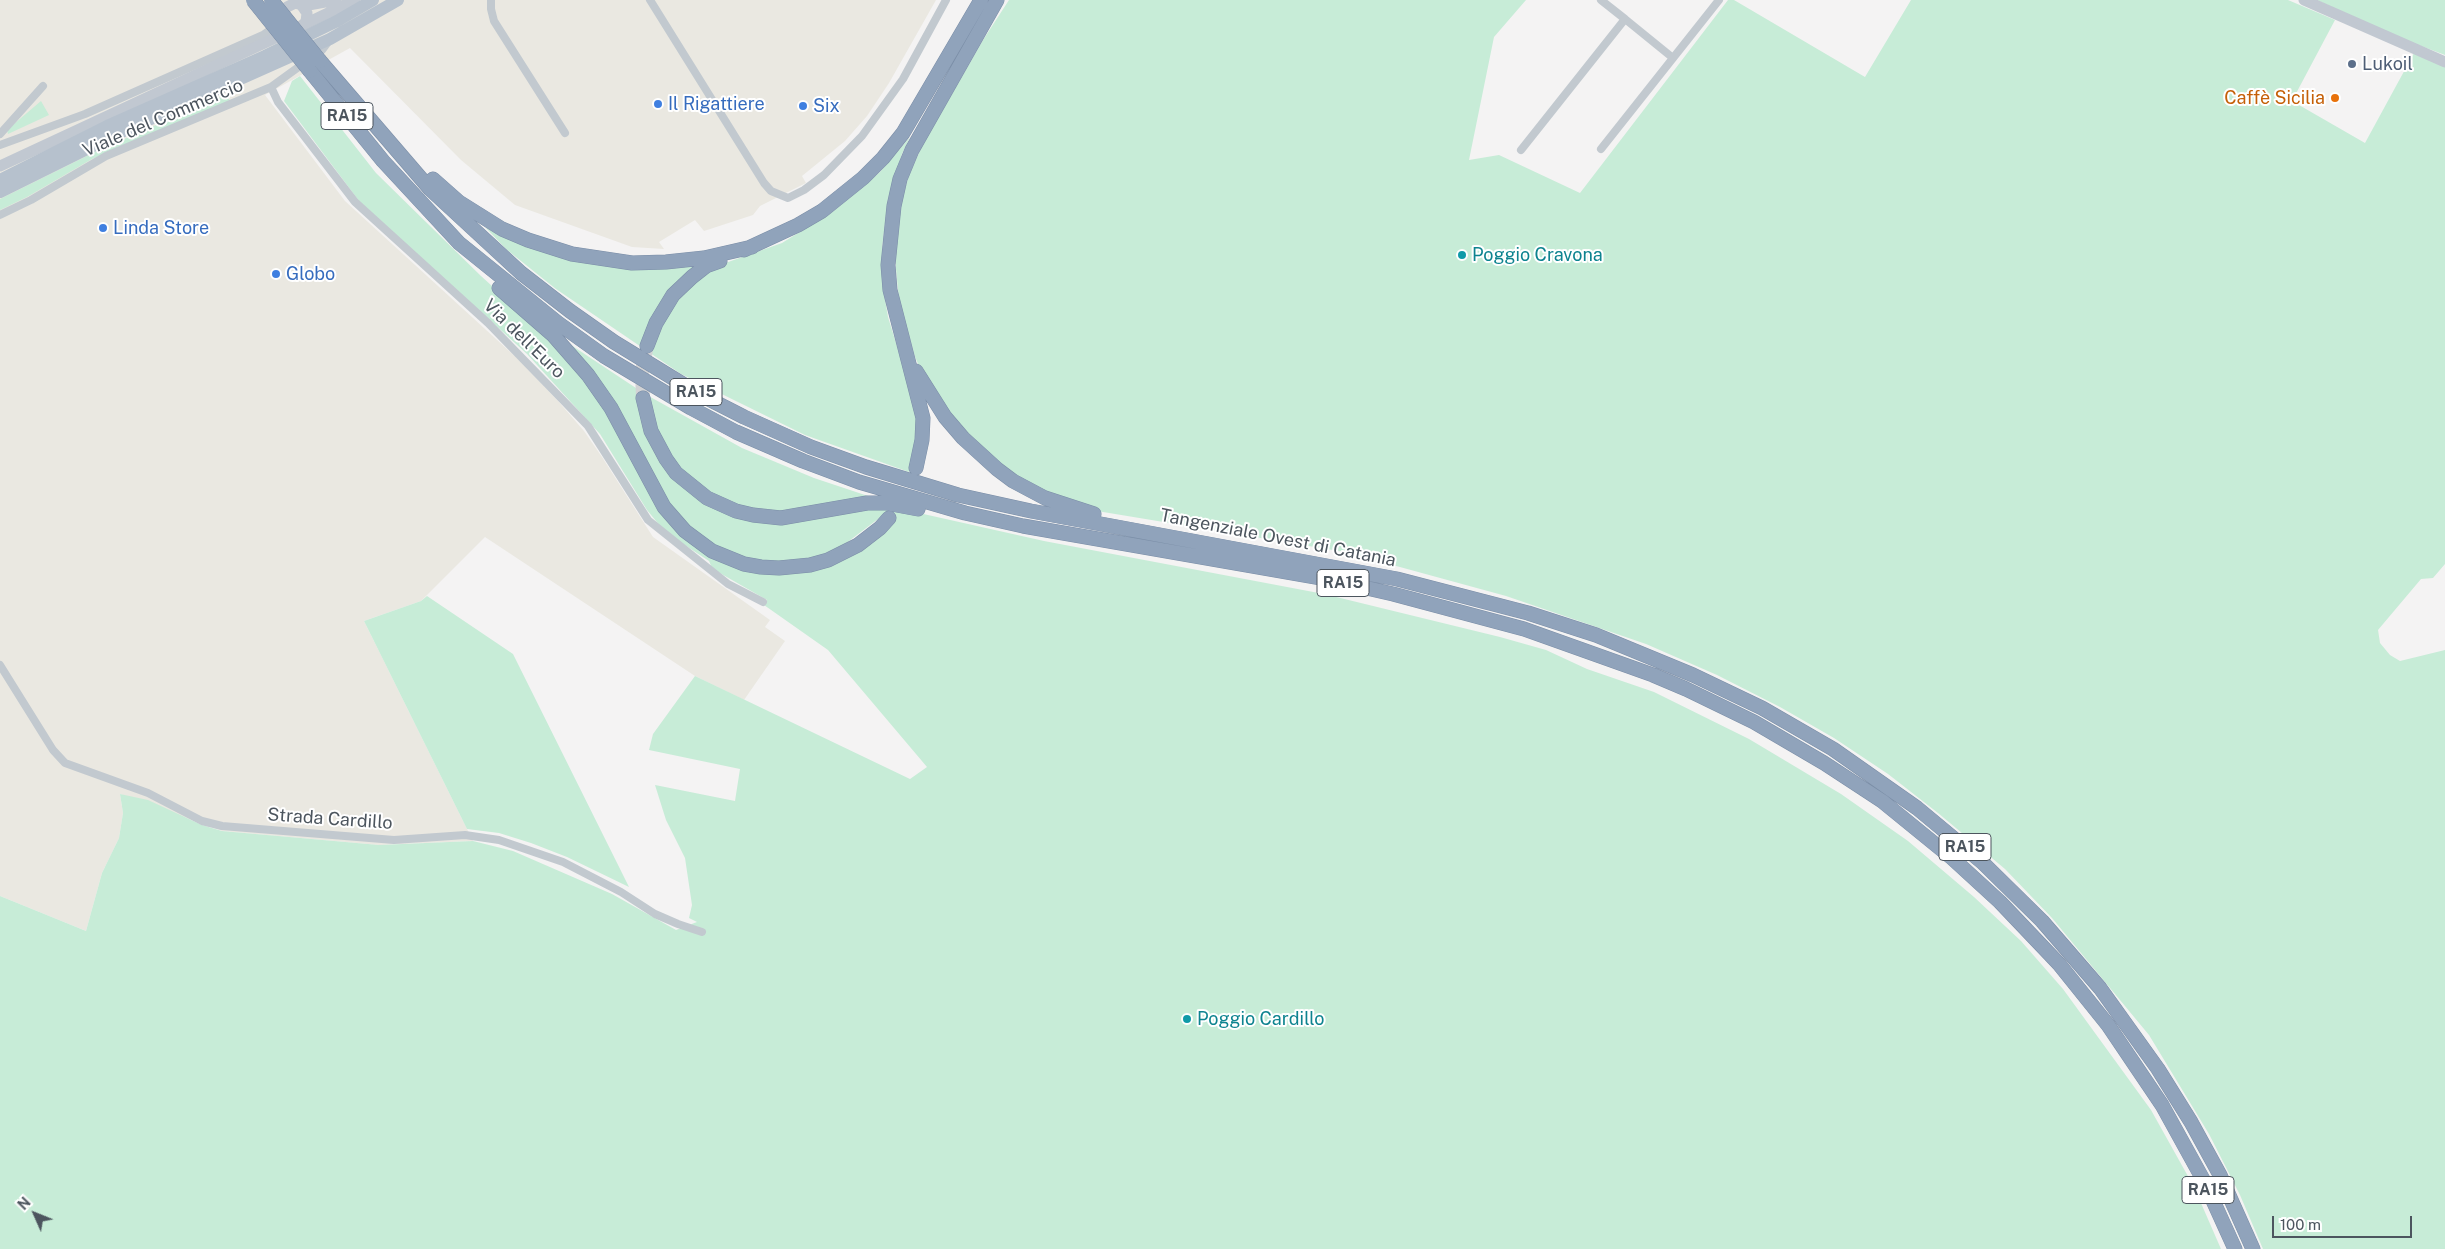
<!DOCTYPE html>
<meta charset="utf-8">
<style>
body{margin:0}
#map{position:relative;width:2445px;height:1249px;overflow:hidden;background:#f4f3f3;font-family:"Public Sans",sans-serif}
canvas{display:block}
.north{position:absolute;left:10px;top:1189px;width:50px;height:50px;-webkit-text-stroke:4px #fff;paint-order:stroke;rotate:314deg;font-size:14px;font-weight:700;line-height:20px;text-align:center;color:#4c555e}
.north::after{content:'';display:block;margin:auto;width:18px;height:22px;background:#4c555e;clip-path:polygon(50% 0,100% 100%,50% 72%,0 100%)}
.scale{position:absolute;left:2272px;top:1216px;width:140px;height:22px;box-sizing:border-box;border:2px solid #4c555e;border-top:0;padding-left:6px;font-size:15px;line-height:18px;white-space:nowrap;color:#4c555e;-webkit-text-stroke:4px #fff;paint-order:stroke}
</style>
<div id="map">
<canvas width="2445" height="1249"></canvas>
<div class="north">N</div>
<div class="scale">100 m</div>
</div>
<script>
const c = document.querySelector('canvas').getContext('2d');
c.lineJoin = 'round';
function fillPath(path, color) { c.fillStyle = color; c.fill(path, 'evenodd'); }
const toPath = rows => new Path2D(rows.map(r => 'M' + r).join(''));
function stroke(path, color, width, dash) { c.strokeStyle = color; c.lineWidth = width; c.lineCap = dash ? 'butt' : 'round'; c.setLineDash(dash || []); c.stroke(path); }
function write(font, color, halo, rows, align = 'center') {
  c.font = font + ' "Public Sans",sans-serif'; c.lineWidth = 4; c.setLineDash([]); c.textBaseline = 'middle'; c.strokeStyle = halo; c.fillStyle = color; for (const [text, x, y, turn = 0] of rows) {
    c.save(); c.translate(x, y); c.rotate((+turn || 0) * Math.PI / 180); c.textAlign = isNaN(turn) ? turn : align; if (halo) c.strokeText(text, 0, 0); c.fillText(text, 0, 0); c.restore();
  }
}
fillPath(toPath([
 [0,0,936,0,889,83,867,116,845,141,802,176,806,183,760,206,753,215,704,231,695,220,659,242,664,249,632,247,515,205,461,160,350,48,265,95,345,201,519,360,558,401,584,431,602,457,653,537,770,620,765,627,785,641,744,700,695,676,485,537,421,601,364,621,473,841,379,845,222,831,120,794,123,813,119,838,102,873,86,931,0,896]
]), '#eae8e1');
fillPath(toPath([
 [1009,0,1526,0,1494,37,1469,160,1499,155,1580,193,1728,0,1734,0,1865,77,1911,0,2288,0,2335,20,2292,101,2365,143,2414,53,2445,66,2445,564,2433,578,2421,579,2378,630,2380,643,2390,655,2400,661,2445,650,2445,1249,2263,1249,2240,1195,2209,1134,2149,1035,2052,918,2005,869,1938,813,1888,774,1834,738,1780,707,1717,675,1646,644,1506,596,1345,552,1091,510,1034,489,968,438,929,388,915,357,899,300,896,269,896,237,900,206,909,175,922,146,983,40],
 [2317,0,2445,0,2445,55,2392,35],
 [300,76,376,173,481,276,534,324,569,362,600,399,664,516,694,546,717,560,768,573,790,574,814,569,839,561,863,550,881,535,896,518,882,516,845,544,820,556,795,561,778,563,750,561,710,546,681,522,668,506,604,390,565,341,645,394,742,448,814,478,874,498,778,514,741,510,723,502,693,484,670,459,654,428,649,401,638,395,646,432,663,465,675,478,699,498,733,515,750,520,779,522,872,508,919,513,1044,541,1324,594,1500,637,1546,650,1587,669,1654,692,1749,739,1841,794,1908,841,1974,897,2021,941,2063,989,2151,1110,2194,1187,2221,1249,0,1249,0,896,86,931,102,873,119,838,123,813,120,794,148,800,202,825,222,831,379,845,473,841,513,851,612,894,676,930,697,922,689,918,692,905,685,858,666,820,655,785,735,801,740,769,649,750,653,734,695,676,910,779,927,767,828,650,764,605,767,600,718,572,712,568,709,561,665,532,647,510,600,434,527,354,359,201,284,101,292,81],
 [232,92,228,97,230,101,92,159,27,197,0,210,0,199,99,150],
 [41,101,49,115,8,134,7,130],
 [910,137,902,154,888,199,882,248,882,281,888,317,917,411,916,445,909,472,805,435,681,374,556,289,506,249,485,227,515,241,573,260,611,267,700,265,687,275,654,339,681,292,714,267,782,243,835,210,880,172],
 [427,596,513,654,629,887,567,857,531,843,499,833,467,829,364,621,421,601]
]), '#c7ecd7');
stroke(toPath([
 [643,398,642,372,646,350]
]), '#d2d3d5', 14, [14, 7]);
const highway = toPath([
 [320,61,430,189,521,273,570,311,614,342,699,394,744,417,811,447,866,467,958,495,1031,511,1397,579,1528,613,1596,635,1693,675,1762,708,1833,749,1917,808,1982,862,2042,921,2100,988,2158,1069,2191,1122,2220,1175,2253,1249],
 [310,71,383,161,459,243,558,323,604,356,691,408,736,432,803,461,859,482,965,513,1023,526,1327,579,1393,594,1524,629,1653,675,1686,689,1754,722,1824,763,1882,801,1952,858,2000,902,2059,964,2108,1025,2162,1105,2205,1183,2235,1249],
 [433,179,459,202,502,229,528,240,572,254,632,263,666,262,704,258,752,247],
 [744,250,798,225,822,211,863,178,883,158,903,133,981,0],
 [499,288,553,335,588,375,611,408,664,507,685,531,712,551,744,564,761,567,779,568,810,565,828,560,858,545,880,528,889,518],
 [647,346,656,323,673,295,692,277,706,266,720,261],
 [916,371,945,417,963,438,997,469,1013,481,1045,498,1094,514],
 [643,398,651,431,666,459,676,473,707,498,736,511,753,515,781,518,867,503,886,503,918,509],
 [916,468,922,440,923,418,890,290,888,265,894,206,900,179,912,150,997,0]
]);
stroke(highway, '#7b8ea7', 15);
stroke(toPath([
 [491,0,491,9,494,21,565,133],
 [650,0,764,183,771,191,788,198,804,190,824,175,862,136,903,79,946,0],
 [1601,0,1625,19],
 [271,87,278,102,355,202,488,323,588,426,648,520,728,584,763,602],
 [0,134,43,86],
 [0,145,85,114,263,35,277,25],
 [1601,149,1719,0],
 [1521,150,1625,19,1673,58],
 [0,215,31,200,106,156,271,87,322,50,328,42],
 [0,665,53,750,65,763,148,793,202,821,222,826,394,840,465,835,499,840,563,862,621,892,655,914,678,924,702,932]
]), '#c2c9cf', 8);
stroke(toPath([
 [2304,0,2445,62],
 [303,6,336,0],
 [284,21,283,12,287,7,295,3,302,5],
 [301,26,355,0],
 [0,166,301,26,306,22,307,13,298,0]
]), '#c1c8d1', 11);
stroke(toPath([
 [0,180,107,126,265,56,337,21,373,0],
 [0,192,117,134,330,39,398,0]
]), '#b6c1cd', 12);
stroke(highway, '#90a3bb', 14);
const highwayBridge = toPath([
 [253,0,310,71],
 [271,0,320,61]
]);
stroke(highwayBridge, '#7b8ea7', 15, []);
stroke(highwayBridge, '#90a3bb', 14);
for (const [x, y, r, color] of [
 [2352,64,5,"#5c6f8a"],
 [2335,98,5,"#e8710a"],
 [658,104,5,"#3f7fe0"],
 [803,106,5,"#3f7fe0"],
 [103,228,5,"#3f7fe0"],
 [1462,255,5,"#0f9aa8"],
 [276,274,5,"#3f7fe0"],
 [1187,1019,5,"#0f9aa8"]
]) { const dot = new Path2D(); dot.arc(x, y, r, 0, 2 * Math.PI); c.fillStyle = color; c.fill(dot); stroke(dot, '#fff', 2); }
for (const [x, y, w] of [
 [347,116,52],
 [696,392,52],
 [1343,583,52],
 [1965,847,52],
 [2208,1190,52]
]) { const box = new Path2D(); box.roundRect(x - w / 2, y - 13.5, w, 27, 4); c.fillStyle = '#fff'; c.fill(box); stroke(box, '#4c555e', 1); }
write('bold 16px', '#4c555e', null, [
 ["RA15",347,116],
 ["RA15",696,392],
 ["RA15",1343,583],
 ["RA15",1965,847],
 ["RA15",2208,1190]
]);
write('18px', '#4e5e75', '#fff', [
 ["Lukoil",2362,64]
], 'left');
write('18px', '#c56008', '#fff', [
 ["Caffè Sicilia",2325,98]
], 'right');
write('18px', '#366cbe', '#fff', [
 ["Il Rigattiere",668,104],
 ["Six",813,106],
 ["Linda Store",113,228],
 ["Globo",286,274]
], 'left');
write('18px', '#4c555e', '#fff', [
 ["Viale del Commercio",163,118,-23],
 ["Via dell'Euro",524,339,44],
 ["Tangenziale Ovest di Catania",1278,538,11],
 ["Strada Cardillo",330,819,4]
]);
write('18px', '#0d838f', '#fff', [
 ["Poggio Cravona",1472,255],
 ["Poggio Cardillo",1197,1019]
], 'left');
</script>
